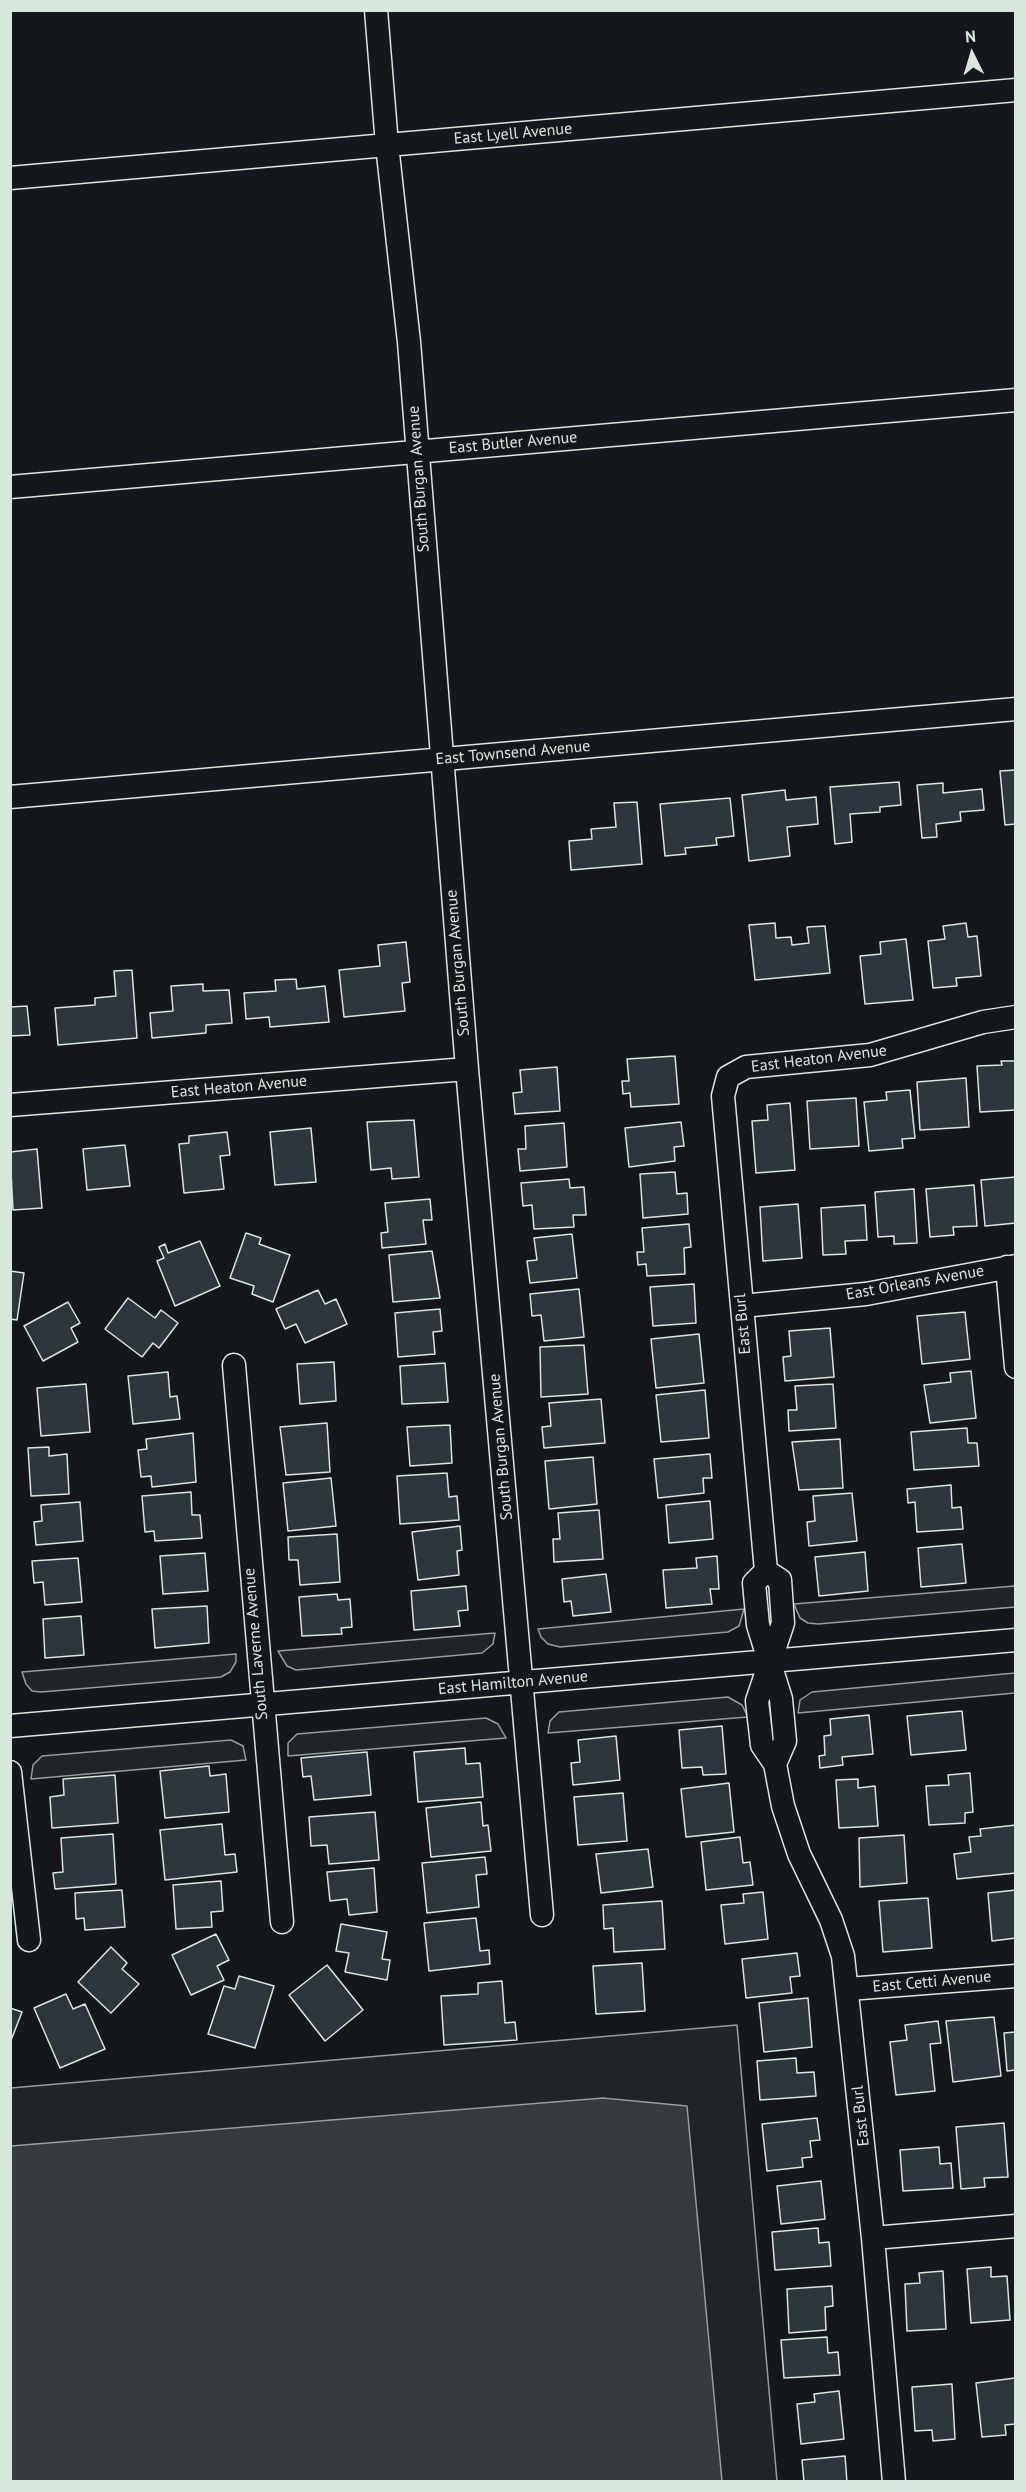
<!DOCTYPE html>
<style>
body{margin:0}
#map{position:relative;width:1026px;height:2492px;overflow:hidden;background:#14181c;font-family:"PT Sans",sans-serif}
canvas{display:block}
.frame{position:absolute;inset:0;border:12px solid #d8e6dc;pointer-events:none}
.north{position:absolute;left:942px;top:24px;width:60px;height:60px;-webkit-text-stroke:4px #14181c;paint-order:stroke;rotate:355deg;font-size:16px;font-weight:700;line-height:24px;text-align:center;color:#d8e6dc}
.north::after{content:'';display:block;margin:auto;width:21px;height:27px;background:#d8e6dc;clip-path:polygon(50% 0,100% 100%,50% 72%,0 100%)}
</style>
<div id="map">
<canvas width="1026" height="2492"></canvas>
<div class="frame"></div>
<div class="north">N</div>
</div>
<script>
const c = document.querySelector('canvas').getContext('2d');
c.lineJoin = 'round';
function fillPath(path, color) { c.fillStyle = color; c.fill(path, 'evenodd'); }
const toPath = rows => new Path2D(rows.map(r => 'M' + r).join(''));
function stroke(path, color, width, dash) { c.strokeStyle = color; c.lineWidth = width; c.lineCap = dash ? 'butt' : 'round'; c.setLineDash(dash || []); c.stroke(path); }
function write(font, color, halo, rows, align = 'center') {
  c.font = font + ' "PT Sans",sans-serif'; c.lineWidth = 4.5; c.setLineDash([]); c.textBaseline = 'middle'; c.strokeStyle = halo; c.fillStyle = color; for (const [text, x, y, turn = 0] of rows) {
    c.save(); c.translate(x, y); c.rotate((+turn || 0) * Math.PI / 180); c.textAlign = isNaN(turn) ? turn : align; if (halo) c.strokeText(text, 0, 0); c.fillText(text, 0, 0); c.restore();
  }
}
const green = toPath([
 [1015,1586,1015,1607,818,1624,808,1623,800,1618,794,1604,1015,1586],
 [744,1609,739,1626,728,1632,560,1647,548,1644,541,1637,538,1629,744,1609],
 [495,1633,493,1644,482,1653,296,1670,287,1666,278,1651,495,1633],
 [236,1654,236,1662,230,1672,221,1677,41,1692,32,1691,26,1684,22,1672,236,1654],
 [1015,1673,1015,1693,798,1713,800,1700,812,1692,1015,1673],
 [728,1697,742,1705,748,1717,548,1733,550,1721,559,1712,728,1697],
 [486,1718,498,1724,506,1738,288,1756,288,1743,297,1734,486,1718],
 [231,1740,243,1746,246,1760,31,1779,33,1765,42,1756,231,1740],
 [737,2025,777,2481,11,2482,11,2088,737,2025]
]);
fillPath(green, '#202428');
stroke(green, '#939e99', 1.5);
const water = toPath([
 [603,2098,687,2106,722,2481,11,2481,11,2146,603,2098]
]);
fillPath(water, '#363b3e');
stroke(water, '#939e99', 1.5);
const building = toPath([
 [1016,770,1016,824,1005,825,1000,771,1016,770],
 [899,782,901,805,880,807,880,812,850,814,852,842,835,844,830,787,899,782],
 [943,783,943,793,982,789,984,810,960,812,961,821,936,824,937,837,922,838,917,785,943,783],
 [785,790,786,800,816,797,818,824,787,827,790,856,749,861,742,795,785,790],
 [730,798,734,836,716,838,717,845,685,848,686,854,665,856,660,804,730,798],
 [637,802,642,864,571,870,569,841,592,839,591,829,616,827,614,803,637,802],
 [775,923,776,938,791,937,792,945,809,943,807,927,825,926,830,973,755,980,749,925,775,923],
 [966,923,968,937,977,936,981,976,956,978,957,986,933,988,928,941,945,939,943,926,966,923],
 [906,939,913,1000,865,1004,860,956,881,954,880,942,906,939],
 [406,942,410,982,402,983,405,1011,344,1017,339,970,380,966,378,945,406,942],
 [132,970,137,1038,58,1045,55,1008,95,1005,95,998,116,996,114,971,132,970],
 [296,979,297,989,325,986,329,1022,270,1027,269,1017,246,1019,244,993,276,991,275,980,296,979],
 [203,984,203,991,229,990,232,1023,206,1025,206,1033,152,1038,150,1013,173,1011,171,986,203,984],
 [27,1006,30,1035,10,1036,10,1007,27,1006],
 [675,1056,679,1104,631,1107,630,1093,623,1094,622,1081,629,1081,627,1059,675,1056],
 [1001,1061,1016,1061,1016,1110,980,1112,977,1066,1002,1065,1001,1061],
 [557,1067,560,1111,515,1114,513,1093,522,1092,520,1070,557,1067],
 [966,1078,969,1127,920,1130,917,1082,966,1078],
 [910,1090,915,1138,902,1139,903,1148,869,1151,864,1102,887,1100,886,1092,910,1090],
 [856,1098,859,1146,810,1149,807,1101,856,1098],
 [790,1103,795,1170,756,1173,752,1121,768,1120,767,1105,790,1103],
 [414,1120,419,1177,392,1179,391,1168,371,1170,367,1122,414,1120],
 [681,1122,684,1146,674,1147,675,1161,629,1167,625,1128,681,1122],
 [564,1123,567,1167,520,1171,518,1149,526,1149,525,1126,564,1123],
 [311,1128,316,1182,275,1185,270,1132,311,1128],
 [227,1132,230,1155,220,1156,224,1189,184,1193,179,1144,189,1143,189,1136,227,1132],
 [125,1145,130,1186,87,1190,83,1149,125,1145],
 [37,1149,42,1208,13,1210,10,1152,37,1149],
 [675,1172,677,1194,687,1193,688,1214,643,1218,640,1174,675,1172],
 [1016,1177,1016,1223,985,1226,981,1180,1016,1177],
 [569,1179,570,1188,584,1187,586,1215,573,1215,574,1227,534,1229,532,1205,523,1206,521,1183,569,1179],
 [974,1185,977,1226,953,1227,954,1235,930,1237,926,1189,974,1185],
 [914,1189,917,1243,894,1244,894,1236,878,1237,875,1192,914,1189],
 [430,1199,432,1220,423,1220,426,1244,382,1248,381,1233,388,1232,385,1203,430,1199],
 [798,1204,802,1258,763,1261,760,1207,798,1204],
 [865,1205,867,1240,845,1241,846,1254,823,1255,821,1208,865,1205],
 [689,1224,691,1247,684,1248,685,1274,647,1276,646,1264,638,1265,637,1252,644,1252,642,1228,689,1224],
 [246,1233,261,1238,259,1244,290,1255,273,1302,252,1294,254,1286,230,1278,246,1233],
 [572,1234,577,1278,530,1283,527,1261,537,1260,534,1238,572,1234],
 [200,1241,220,1286,175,1306,157,1261,164,1258,159,1247,165,1244,168,1253,200,1241],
 [432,1251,440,1298,393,1302,389,1255,432,1251],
 [10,1271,24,1273,17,1320,10,1319,10,1271],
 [694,1284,696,1323,653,1326,650,1287,694,1284],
 [579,1289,584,1337,544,1341,541,1315,532,1316,530,1294,579,1289],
 [318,1290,325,1304,336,1299,347,1324,305,1343,296,1324,285,1329,276,1309,318,1290],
 [128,1298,155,1318,161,1310,178,1323,159,1348,153,1343,142,1357,105,1329,128,1298],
 [68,1302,80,1323,71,1328,78,1342,43,1361,24,1326,68,1302],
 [440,1309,442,1331,433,1332,435,1354,398,1357,395,1313,440,1309],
 [965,1312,970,1359,922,1364,917,1316,965,1312],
 [830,1328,834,1377,785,1381,783,1357,791,1356,789,1331,830,1328],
 [699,1334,704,1383,656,1388,651,1339,699,1334],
 [584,1345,588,1394,541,1397,540,1347,584,1345],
 [334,1362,336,1401,300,1404,297,1364,334,1362],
 [445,1363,448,1402,402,1404,400,1366,445,1363],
 [971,1371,976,1418,930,1423,924,1385,951,1382,950,1373,971,1371],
 [168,1372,170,1397,177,1396,180,1419,133,1424,128,1376,168,1372],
 [86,1384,90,1432,41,1436,37,1388,86,1384],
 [833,1384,836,1428,789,1431,788,1410,797,1410,795,1386,833,1384],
 [705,1390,709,1438,661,1442,656,1395,705,1390],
 [601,1399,605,1443,544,1448,542,1427,551,1426,549,1403,601,1399],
 [327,1423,330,1472,286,1475,280,1427,327,1423],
 [450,1425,452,1463,410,1466,407,1427,450,1425],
 [967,1428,968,1443,977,1443,979,1466,914,1470,911,1432,967,1428],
 [193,1433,196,1482,152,1487,151,1476,141,1477,138,1450,147,1449,146,1439,193,1433],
 [840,1439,843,1488,799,1490,792,1442,840,1439],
 [49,1447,49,1456,67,1454,69,1494,31,1496,28,1448,49,1447],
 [710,1454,712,1478,703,1478,704,1493,658,1498,654,1459,710,1454],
 [593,1457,597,1504,549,1509,545,1461,593,1457],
 [447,1473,449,1497,457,1496,459,1520,400,1524,397,1476,447,1473],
 [331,1478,336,1526,288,1531,283,1483,331,1478],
 [951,1485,952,1508,961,1507,963,1529,917,1532,915,1502,908,1503,907,1489,951,1485],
 [191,1492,192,1515,200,1515,202,1538,155,1541,154,1531,145,1532,142,1496,191,1492],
 [852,1493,857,1541,809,1546,807,1522,815,1521,813,1496,852,1493],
 [710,1501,713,1539,669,1543,666,1505,710,1501],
 [80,1502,83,1541,36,1545,34,1522,42,1521,41,1505,80,1502],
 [599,1510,603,1559,554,1562,553,1539,560,1539,558,1513,599,1510],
 [460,1526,462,1550,457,1551,459,1575,418,1580,412,1532,460,1526],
 [337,1534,340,1582,300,1585,298,1560,289,1560,288,1537,337,1534],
 [962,1544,966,1583,921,1587,918,1548,962,1544],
 [865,1552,868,1591,819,1596,815,1557,865,1552],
 [205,1553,208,1591,163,1594,160,1556,205,1553],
 [717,1556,719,1589,710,1589,712,1604,666,1608,663,1570,697,1568,696,1558,717,1556],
 [78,1558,82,1602,45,1605,43,1582,34,1583,32,1561,78,1558],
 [606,1574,611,1612,573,1616,571,1601,564,1602,562,1579,606,1574],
 [466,1586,468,1610,458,1611,460,1626,414,1630,411,1591,466,1586],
 [337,1594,338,1600,350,1599,352,1627,341,1628,342,1634,302,1636,299,1597,337,1594],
 [207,1606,209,1643,155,1648,152,1609,207,1606],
 [81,1616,84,1655,45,1658,43,1619,81,1616],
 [962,1711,966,1750,911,1755,907,1716,962,1711],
 [869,1715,873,1754,842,1757,843,1765,820,1768,819,1756,825,1755,824,1736,831,1735,830,1719,869,1715],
 [722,1726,726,1774,703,1775,702,1767,682,1768,679,1730,722,1726],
 [616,1736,620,1780,573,1785,571,1763,580,1762,578,1740,616,1736],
 [465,1748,466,1764,480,1763,483,1797,418,1802,414,1752,465,1748],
 [367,1752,371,1795,314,1800,311,1776,303,1777,301,1758,367,1752],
 [209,1766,210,1776,226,1774,229,1812,165,1818,160,1771,209,1766],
 [970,1773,973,1812,965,1813,965,1823,929,1825,926,1786,949,1785,948,1775,970,1773],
 [115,1775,118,1823,52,1828,50,1797,64,1795,63,1779,115,1775],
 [858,1779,858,1788,875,1786,878,1826,839,1828,836,1780,858,1779],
 [729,1783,734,1832,686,1837,681,1789,729,1783],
 [623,1793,627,1841,578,1845,574,1797,623,1793],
 [481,1802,483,1826,488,1825,491,1851,431,1857,426,1808,481,1802],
 [375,1812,379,1860,329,1864,327,1845,311,1846,309,1817,375,1812],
 [222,1824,225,1855,235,1854,237,1872,165,1880,160,1830,222,1824],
 [1016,1825,1016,1873,957,1879,954,1854,971,1852,969,1837,981,1836,980,1829,1016,1825],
 [113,1834,116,1884,55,1889,53,1873,63,1872,61,1838,113,1834],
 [904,1835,907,1883,860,1887,859,1838,904,1835],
 [740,1837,743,1863,750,1862,753,1885,706,1890,701,1842,740,1837],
 [648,1849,653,1887,601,1893,596,1854,648,1849],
 [485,1857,487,1874,476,1875,479,1907,427,1913,422,1863,485,1857],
 [374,1868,377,1912,349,1915,347,1899,330,1901,327,1872,374,1868],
 [221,1881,223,1911,211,1912,212,1927,176,1929,173,1885,221,1881],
 [122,1890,125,1927,85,1930,84,1918,76,1919,75,1893,122,1890],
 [1016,1890,1016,1938,992,1941,988,1893,1016,1890],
 [763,1892,768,1939,725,1944,721,1905,744,1903,743,1894,763,1892],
 [928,1898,932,1948,883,1952,879,1901,928,1898],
 [662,1901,665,1949,614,1952,613,1928,604,1929,603,1905,662,1901],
 [476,1918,480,1951,489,1950,490,1964,429,1971,424,1923,476,1918],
 [341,1924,387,1932,382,1959,390,1960,387,1980,345,1972,349,1953,336,1951,341,1924],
 [216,1934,229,1960,217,1966,224,1980,191,1995,172,1955,216,1934],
 [111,1947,127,1963,122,1969,139,1984,111,2013,78,1982,111,1947],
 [797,1953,800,1976,790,1977,792,1993,746,1998,742,1959,797,1953],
 [642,1963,645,2011,596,2014,593,1966,642,1963],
 [327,1965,363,2010,325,2041,289,1995,327,1965],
 [239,1976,274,1986,255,2048,208,2034,224,1986,235,1989,239,1976],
 [502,1981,505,2023,515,2022,517,2040,444,2045,441,1996,478,1994,478,1983,502,1981],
 [66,1994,73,2009,85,2004,105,2049,60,2068,34,2008,66,1994],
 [808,1998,812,2047,764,2052,759,2003,808,1998],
 [10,2008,22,2012,10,2043,10,2008],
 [994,2017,1001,2076,953,2082,946,2021,994,2017],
 [938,2021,941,2043,930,2044,935,2091,896,2095,890,2042,907,2040,905,2025,938,2021],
 [1016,2032,1016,2070,1007,2071,1004,2033,1016,2032],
 [796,2058,797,2073,814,2072,816,2096,760,2100,757,2061,796,2058],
 [817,2118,820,2140,810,2141,812,2157,802,2158,803,2167,767,2171,762,2124,817,2118],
 [1004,2123,1008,2177,984,2178,985,2187,961,2189,956,2127,1004,2123],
 [939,2147,940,2164,951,2163,953,2188,903,2191,900,2150,939,2147],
 [821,2181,825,2219,781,2224,777,2186,821,2181],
 [818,2228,819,2243,829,2242,831,2266,775,2270,772,2232,818,2228],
 [991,2267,991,2277,1007,2276,1010,2320,971,2323,967,2269,991,2267],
 [943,2271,946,2329,907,2331,905,2284,920,2283,919,2273,943,2271],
 [832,2286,833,2306,825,2307,826,2330,789,2333,787,2289,832,2286],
 [827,2337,828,2353,838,2352,840,2375,784,2378,781,2340,827,2337],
 [1015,2378,1016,2424,1005,2425,1006,2435,982,2437,976,2383,1015,2378],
 [952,2384,955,2439,933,2441,932,2430,915,2431,912,2387,952,2384],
 [839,2391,844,2439,801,2444,797,2404,815,2402,814,2394,839,2391],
 [845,2456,847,2482,804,2482,802,2460,845,2456]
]);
fillPath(building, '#2c363c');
stroke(building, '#d8e6dc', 1.5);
const minor = toPath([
 [376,10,387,145,409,342,467,1069,542,1915],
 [10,178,1016,90],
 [10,487,1016,400],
 [10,797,1016,709],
 [10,1105,467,1069],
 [1007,1267,1016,1367],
 [742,1306,866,1294,1016,1266],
 [234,1365,282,1922],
 [766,1571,780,1580,783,1623,757,1701,762,1745,775,1764,783,1806,799,1854,831,1920,843,1956,873,2238,894,2482],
 [766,1571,723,1096,728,1077,746,1067,870,1055,983,1022,1016,1017],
 [766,1571,754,1583,758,1625,781,1699,785,1741,775,1764],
 [10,1726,1016,1640],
 [10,1772,29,1940],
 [848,1989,1016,1976],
 [873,2238,1016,2226]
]);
stroke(minor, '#d8e6dc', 25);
stroke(minor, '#14181c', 22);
write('16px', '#d8e6dc', '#14181c', [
 ["East Lyell Avenue",513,134,-5],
 ["East Butler Avenue",513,443,-5],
 ["South Burgan Avenue",419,479,-94],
 ["East Townsend Avenue",513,753,-5],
 ["South Burgan Avenue",458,963,-95],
 ["East Heaton Avenue",819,1059,-7],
 ["East Heaton Avenue",239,1087,-5],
 ["East Orleans Avenue",915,1283,-10],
 ["East Burl",743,1324,-95],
 ["South Burgan Avenue",501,1447,-95],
 ["South Laverne Avenue",256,1644,-95],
 ["East Hamilton Avenue",513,1683,-5],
 ["East Cetti Avenue",932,1982,-5],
 ["East Burl",861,2116,-96]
]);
</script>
